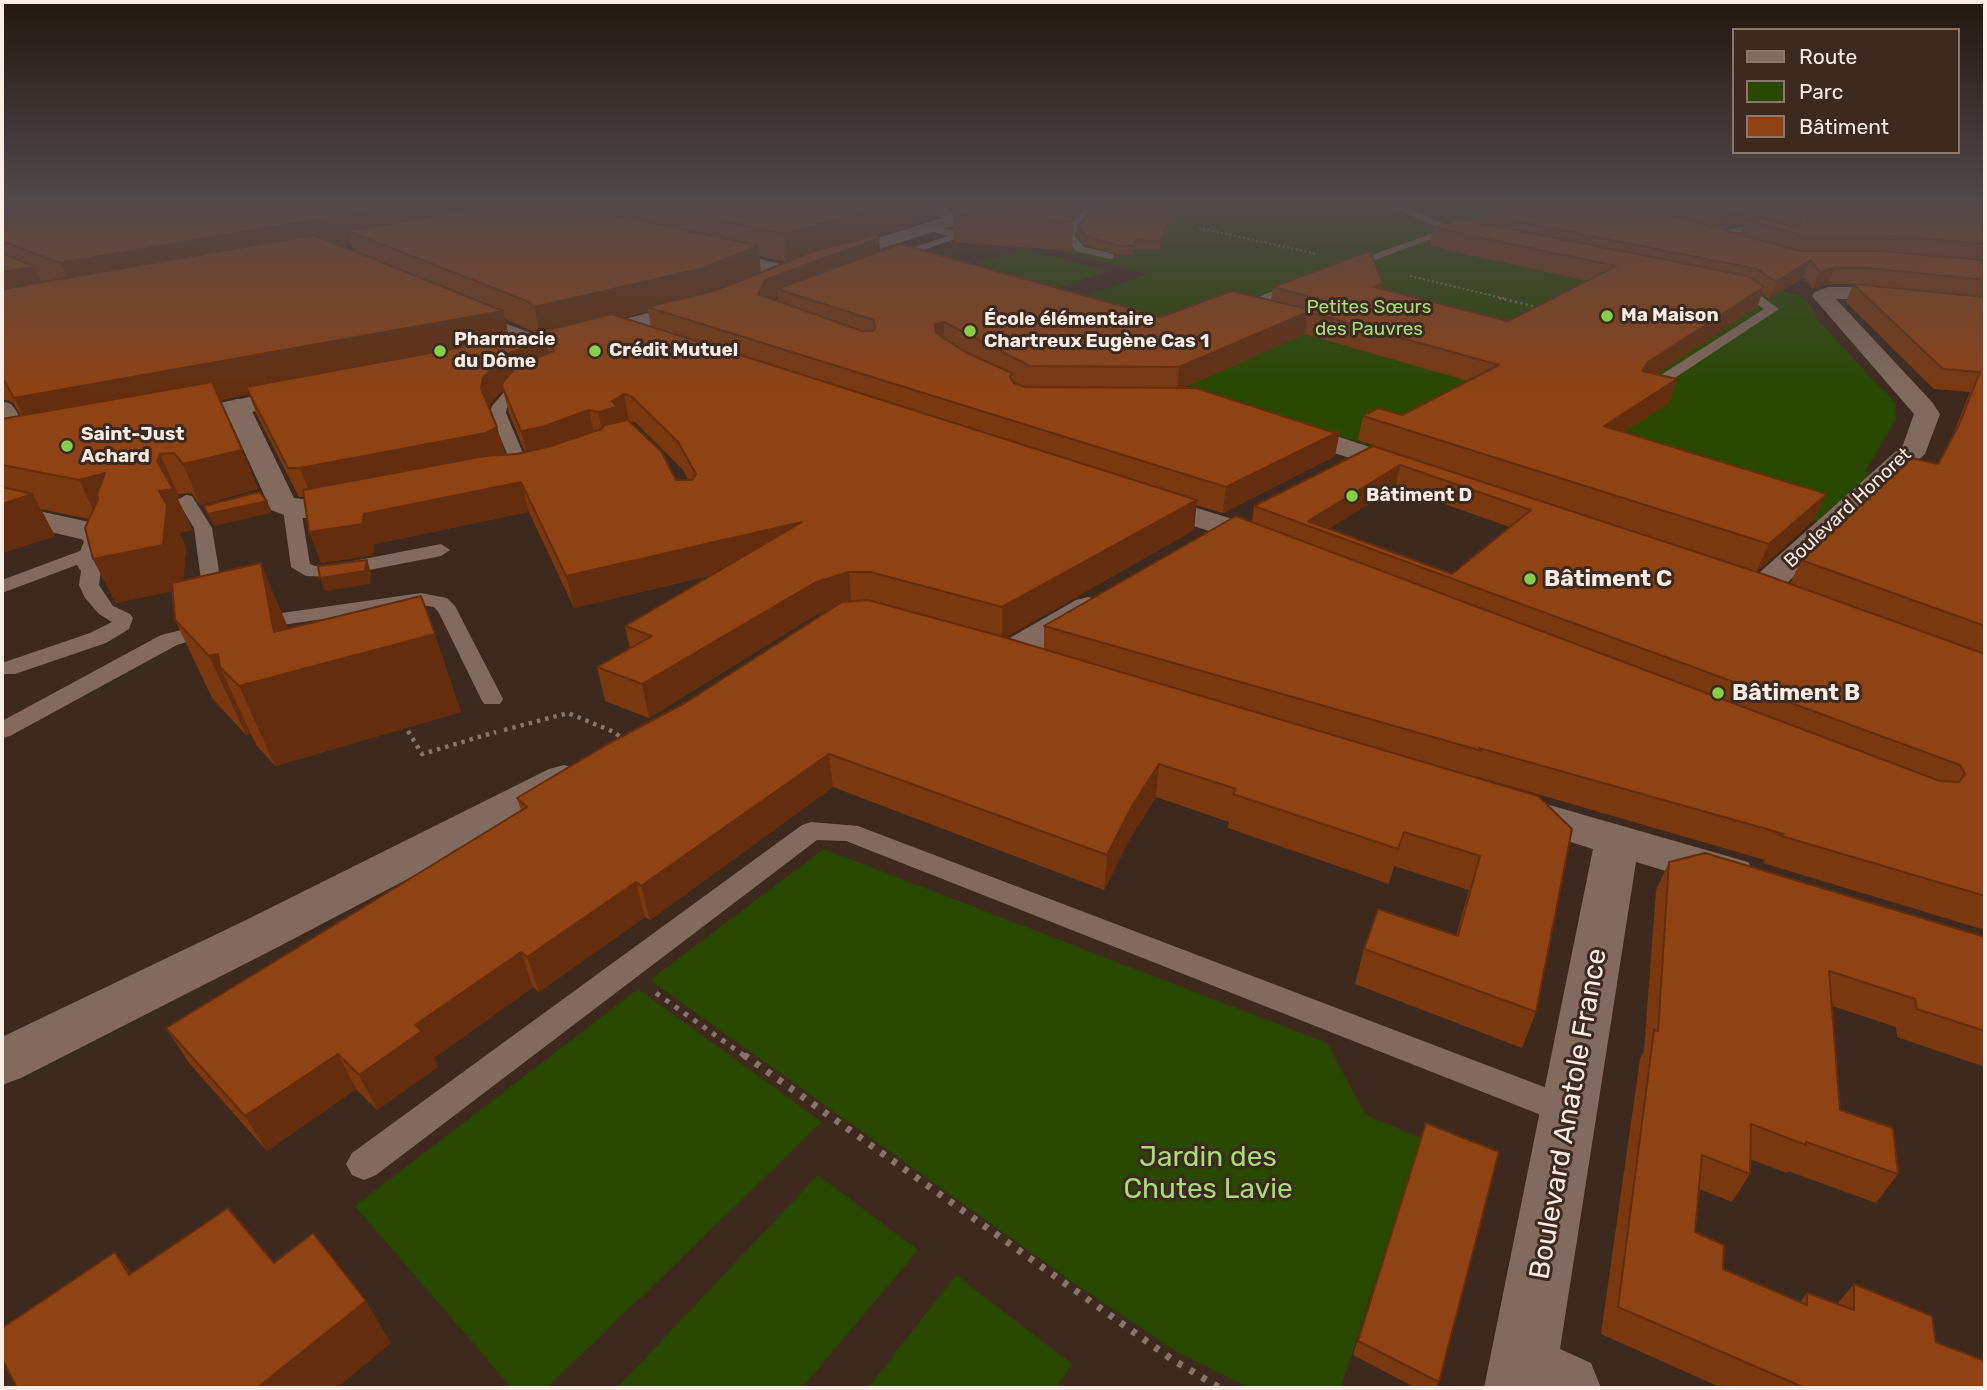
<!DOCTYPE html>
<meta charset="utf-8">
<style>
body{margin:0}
#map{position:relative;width:1987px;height:1390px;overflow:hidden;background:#3e291e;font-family:Rubik,sans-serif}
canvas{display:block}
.frame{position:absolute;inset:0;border:4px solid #fcede7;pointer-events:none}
.legend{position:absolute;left:1732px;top:28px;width:228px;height:126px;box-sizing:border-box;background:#3e291e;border:2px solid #8a776e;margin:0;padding:9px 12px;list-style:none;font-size:21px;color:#fcede7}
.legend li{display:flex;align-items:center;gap:14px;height:35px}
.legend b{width:35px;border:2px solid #8a776e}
</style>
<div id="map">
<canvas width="1987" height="1390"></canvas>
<div class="frame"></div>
<ul class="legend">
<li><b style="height:9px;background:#836a5e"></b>Route</li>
<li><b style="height:19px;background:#284800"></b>Parc</li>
<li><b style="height:19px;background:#8f4214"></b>Bâtiment</li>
</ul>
</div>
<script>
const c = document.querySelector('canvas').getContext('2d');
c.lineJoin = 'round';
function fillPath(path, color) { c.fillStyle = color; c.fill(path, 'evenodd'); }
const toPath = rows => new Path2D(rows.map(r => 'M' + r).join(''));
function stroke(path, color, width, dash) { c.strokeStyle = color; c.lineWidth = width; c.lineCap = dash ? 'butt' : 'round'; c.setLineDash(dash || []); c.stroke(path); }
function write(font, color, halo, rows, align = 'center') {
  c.font = font + ' Rubik,sans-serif'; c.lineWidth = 6; c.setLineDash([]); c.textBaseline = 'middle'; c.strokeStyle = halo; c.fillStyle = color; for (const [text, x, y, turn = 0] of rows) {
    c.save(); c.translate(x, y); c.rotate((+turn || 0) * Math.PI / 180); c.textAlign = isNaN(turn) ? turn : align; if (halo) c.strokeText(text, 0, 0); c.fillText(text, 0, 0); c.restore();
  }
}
fillPath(toPath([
 [1173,199,1493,199,1732,271,1805,299,1817,315,1814,316,1895,403,1896,420,1865,471,1871,473,1858,489,1819,522,1454,409,1383,450,1146,373,1058,305,1148,274,966,226,1036,201],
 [1025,249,1108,271,1059,288,975,263],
 [824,849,1327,1043,1366,1115,1421,1138,1341,1388,1249,1388,1177,1352,1071,1281,650,980],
 [638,989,822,1122,547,1388,512,1388,355,1206],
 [818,1175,918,1250,802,1388,617,1388],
 [956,1275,1072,1364,1056,1388,868,1388]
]), '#284800');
stroke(toPath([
 [1199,228,1317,254],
 [1410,276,1506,299]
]), '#87746b', 2, [2, 2.5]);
stroke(toPath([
 [1499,298,1541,308]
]), '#87746b', 2.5, [2, 3.5]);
stroke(toPath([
 [504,730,568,713,614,732,623,739],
 [408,731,422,754,496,732]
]), '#87746b', 4.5, [3.5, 5]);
stroke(toPath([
 [656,993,746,1057]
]), '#87746b', 5, [4.5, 7]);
stroke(toPath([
 [744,1055,1173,1360,1220,1388]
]), '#87746b', 7, [5, 9]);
fillPath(toPath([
 [1055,199,1106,205,1165,199,1195,199,1190,202,1104,211,1090,215,1074,235,1084,247,1114,254,1114,258,1110,259,1076,251,1063,235,1082,211,1087,209,1066,207,1055,199],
 [1377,199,1390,199,1456,230,1348,270,1340,270,1340,266,1442,230,1377,199],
 [1766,222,1771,225,1770,227,1709,238,1704,235,1766,222],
 [929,225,959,232,960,237,894,261,886,261,886,257,948,236,925,230,925,226,929,225],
 [1298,281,1304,285,1302,288,1254,306,1258,309,1256,312,1248,312,1236,306,1298,281],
 [1731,284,1750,288,1779,309,1652,393,1642,393,1640,390,1642,387,1764,309,1742,294,1727,291,1725,288,1731,284],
 [527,378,534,382,523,388,507,407,506,413,525,458,501,476,489,476,487,472,489,468,508,456,490,413,492,406,513,382,527,378],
 [186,495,192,496,212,528,224,602,221,606,207,606,204,602,194,528,177,500,186,495],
 [292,504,301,509,310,564,315,566,333,565,441,544,450,550,441,556,333,577,306,576,291,567,283,509,292,504],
 [96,545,105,551,95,558,102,563,99,585,113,606,130,614,133,618,129,629,106,643,15,674,2,674,2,663,90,633,112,622,99,614,85,598,79,585,82,563,2,593,2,580,96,545],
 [421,593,447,598,455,606,503,699,500,704,484,704,481,699,439,613,434,607,421,605,254,629,247,627,244,623,247,619,254,617,421,593],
 [210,623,217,625,221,629,217,633,177,645,10,736,2,738,2,721,161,635,210,623],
 [811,822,858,826,1581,1101,1586,1111,1581,1121,1569,1126,846,841,817,840,376,1175,364,1180,352,1175,346,1164,352,1153,802,825,811,822]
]), '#836a5e');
fillPath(toPath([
 [876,199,908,199,940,205,964,220,955,225,935,214,878,202,876,199],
 [710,247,797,268,800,272,790,278,703,257,701,253,703,249,710,247],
 [1828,287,1860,287,1985,301,1985,313,1860,299,1836,299,1932,402,1940,414,1925,454,1774,595,1762,598,1750,595,1745,588,1750,581,1903,445,1914,414,1812,296,1815,292,1828,287],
 [461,306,533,334,549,349,545,354,537,356,529,354,517,344,453,317,450,312,453,307,461,306],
 [237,399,246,402,250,407,294,498,311,500,357,491,368,494,372,500,368,506,311,518,292,518,271,510,224,407,228,402,237,399],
 [2,401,11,404,15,409,38,448,34,454,24,456,14,454,10,448,2,432,2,401],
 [1287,420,1419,463,1423,469,1419,475,1409,478,1278,434,1274,428,1278,422,1287,420],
 [1144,492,1236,520,1240,527,1236,534,1225,536,1133,507,1129,501,1133,495,1144,492],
 [2,503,103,525,116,540,108,563,104,570,92,573,80,570,76,563,84,541,81,539,2,521,2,503],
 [1088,597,1100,600,1105,607,1100,614,1020,663,1007,666,994,663,989,655,994,647,1076,600,1088,597],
 [564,765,579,769,585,779,579,789,280,946,21,1078,2,1085,2,1037,246,920,549,769,564,765],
 [1518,796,1748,862,1755,874,1748,886,1732,891,1636,862,1560,1349,1591,1363,1601,1388,1484,1388,1593,849,1503,821,1496,811,1503,801,1518,796]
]), '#836a5e');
fillPath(toPath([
 [1003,199,1027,199,1025,202,837,263,830,265,820,259,823,255,1003,199],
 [698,301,705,303,709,307,705,311,587,342,579,340,576,335,579,330,698,301],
 [302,387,311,390,315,395,311,400,172,428,163,426,159,420,163,414,172,412,302,387]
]), '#836a5e');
fillPath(toPath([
 [2,199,552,199,547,200,560,203,560,199,1151,199,1106,202,1079,200,1079,211,1072,220,1073,222,1072,251,954,242,953,214,954,211,940,202,936,202,936,218,877,235,879,238,880,251,1161,317,1271,300,1273,287,1382,289,1508,321,1587,281,1430,246,1434,228,1478,222,1480,214,1507,204,1490,199,1985,199,1985,930,1763,863,1765,860,1475,776,1474,777,1536,1012,1522,1048,1355,984,1364,949,1456,936,1469,890,1394,866,1389,884,1228,828,1229,822,1156,797,1129,840,1104,890,833,787,650,920,645,917,539,992,533,987,434,1058,438,1067,377,1110,356,1089,267,1151,189,1063,166,1028,521,810,517,798,685,703,830,610,819,613,649,718,605,701,597,667,630,649,625,626,712,575,574,608,529,512,374,544,373,555,321,563,304,497,299,497,256,413,249,394,220,400,258,489,200,505,192,493,178,494,177,497,192,530,179,533,186,547,183,580,289,628,461,712,275,766,257,746,251,734,246,735,212,698,175,620,172,591,116,603,93,559,89,519,41,509,55,536,2,553,2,419,21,416,13,402,2,399],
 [1744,224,1740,235,1719,229],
 [351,243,354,251,339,245],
 [1796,250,1871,250,1925,255,1800,251],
 [759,256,786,262,761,273],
 [1804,277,1813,288,1828,284,1860,284,1913,290,1853,284,1846,302,1934,389,1970,392,1951,440,1938,464,1801,560,1790,584,1373,446,1254,506,1252,522,1044,626,1044,649,1004,638,1194,530,1196,505,1223,513,1335,456,1182,388,1305,334,1468,381,1402,415,1363,416,1358,440,1756,572,1814,520,1624,432,1669,403,1677,379,1657,374,1757,307,1762,293,1769,299],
 [778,296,778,301,771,299],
 [648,311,651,327,622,318],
 [505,319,534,332,536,333,509,338],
 [503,390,509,413,525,452,505,455,497,427,489,408,490,404],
 [629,421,636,423,683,470,688,480,676,480],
 [1396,487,1510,527,1452,574,1328,529],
 [1178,206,1159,250,1135,249,1132,255,1117,254,1085,245,1077,235,1078,227],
 [1669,862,1985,937,1985,1067,1897,1037,1896,1027,1832,1006,1840,1110,1898,1174,1876,1203,1788,1171,1787,1173,1750,1159,1750,1174,1732,1202,1699,1189,1695,1232,1723,1269,1800,1302,1807,1293,1837,1304,1854,1284,1936,1342,1985,1388,1722,1388,1601,1334,1640,1059,1644,1051,1656,890],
 [1426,1123,1439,1382,1436,1388,1416,1388,1353,1355]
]), '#7b3911');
fillPath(toPath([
 [2,199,139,199,2,219],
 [436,199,552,199,450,224,348,231,351,243,73,293,60,263],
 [908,199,936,199,936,218,787,263,784,234],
 [1068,199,1079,199,1079,211,1070,222,1061,207],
 [1106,199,1151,199,1106,202],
 [1178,199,1178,206,1159,250,1160,242],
 [1773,205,1767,220,1746,220,1744,224,1719,229,1724,214],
 [879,238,880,257,777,289,778,296,767,301,758,294,765,280],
 [1136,240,1135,249,1132,255,1133,246],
 [758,246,761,274,704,298,647,307,648,311,541,338,534,307],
 [1810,260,1804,277,1769,299,1776,282],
 [35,267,49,298,2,306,2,272],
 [1835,268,1828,284,1813,288,1820,272],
 [1383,283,1380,303,1374,287],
 [1764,287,1757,307,1641,385,1642,371,1648,362],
 [503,311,511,344,246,387,249,394,34,435,14,398],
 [1308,312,1305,334,1177,390,1179,367],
 [944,322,944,344,936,345,935,324],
 [546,341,551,366,512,380,490,404,488,414,481,388,483,378,506,354],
 [1677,379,1669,403,1596,451,1604,426],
 [624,394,629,421,604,439,598,412,612,401],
 [589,410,595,438,528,459,521,431],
 [497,427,505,455,311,497,300,468],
 [1340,431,1335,456,1223,513,1226,487],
 [242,450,258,489,200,505,183,464],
 [160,454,178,494,177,497,192,530,179,533,186,547,183,589,116,603,93,559,159,491,157,461],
 [1400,465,1396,487,1324,532,1308,521],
 [105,473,99,522,79,480],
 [521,482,529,512,374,544,373,555,321,563,309,532,364,514],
 [33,494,55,536,2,553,2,504],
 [1827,494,1814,520,1756,572,1769,544],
 [1197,500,1194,530,1002,639,1002,607],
 [267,501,271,513,214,526,208,514],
 [802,522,805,552,574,608,566,576],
 [367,560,371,572,370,584,325,591,320,578],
 [261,563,292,637,435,634,461,712,275,766,239,686,274,632],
 [849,572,851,603,819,613,649,718,642,684,816,582],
 [218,654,220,667,251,734,246,735,209,656],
 [829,754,833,787,650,920,641,886],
 [1159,764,1156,797,1129,840,1104,890,1107,855,1132,806],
 [636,882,645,917,539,992,527,957],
 [521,952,533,987,434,1058,438,1067,377,1110,359,1075,415,1025],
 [338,1054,356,1089,267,1151,245,1116],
 [115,1252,149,1294,129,1275],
 [366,1301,391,1343,337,1388,257,1388]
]), '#642e0e');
const building = toPath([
 [49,199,436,199,60,263,2,241,2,205,49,199],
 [510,199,543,199,758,246,700,269,534,307,527,301,348,231,446,214,510,199],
 [623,199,908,199,784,234,623,199],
 [961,199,1068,199,1061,207,1073,222,953,214,962,209,959,202,954,201,961,199],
 [1174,199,1178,199,1160,242,1136,240,1133,246,1117,245,1086,236,1078,227,1092,209,1174,199],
 [1521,199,1611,199,1800,251,1878,251,1985,260,1985,280,1867,268,1835,268,1820,272,1810,260,1776,282,1757,269,1480,214,1521,199],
 [1666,199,1985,199,1985,244,1878,235,1801,235,1746,220,1759,218,1794,227,1802,222,1801,219,1778,212,1778,208,1773,205,1724,214,1666,199],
 [1460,219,1748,276,1764,287,1648,362,1642,371,1677,379,1604,426,1827,494,1769,544,1363,416,1378,408,1402,415,1499,365,1308,312,1179,367,1030,366,944,322,935,324,936,333,967,353,1012,373,1010,377,1014,383,1025,387,1196,388,1332,432,1340,431,1226,487,647,307,717,290,814,251,877,235,879,238,765,280,758,294,862,331,873,331,875,328,874,320,777,289,900,244,1161,317,1232,291,1311,310,1321,310,1324,308,1322,300,1273,287,1370,251,1383,283,1374,287,1508,321,1616,266,1434,228,1460,219],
 [314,235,503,311,14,398,2,377,2,289,314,235],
 [2,253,35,267,2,272,2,253],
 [1853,284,1985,297,1985,626,1801,560,1912,458,1938,464,1959,425,1980,372,1943,369,1853,284],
 [611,314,1197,500,1002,607,870,572,849,572,816,582,642,684,597,667,652,636,625,626,802,522,566,576,521,482,364,514,362,524,309,532,303,490,485,456,517,454,551,446,601,429,605,425,628,420,661,451,676,480,692,480,696,474,678,442,631,396,624,394,612,401,617,407,598,412,589,410,542,427,521,431,502,386,503,382,518,365,554,351,552,342,546,341,506,354,483,378,481,388,497,427,486,433,300,468,288,468,246,387,532,334,611,314],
 [212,382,242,450,183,464,174,453,160,454,157,461,173,489,159,491,167,505,163,545,93,559,85,528,98,499,97,495,105,473,79,480,2,465,2,419,212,382],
 [1373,446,1760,573,1985,654,1985,896,1778,835,1784,834,1479,748,1482,751,1044,626,1236,516,1940,781,1959,782,1965,774,1960,765,1254,506,1373,446],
 [1400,465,1531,510,1452,574,1308,521,1400,465],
 [2,487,33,494,2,504,2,487],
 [259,492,267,501,208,514,204,506,259,492],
 [367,560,365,571,320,578,318,566,367,560],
 [261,563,274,632,421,596,435,634,239,686,220,667,218,654,209,656,175,620,172,583,261,563],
 [868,600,993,634,1538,796,1572,829,1536,1012,1364,949,1378,909,1458,936,1480,856,1404,832,1398,849,1233,794,1236,789,1159,764,1132,806,1107,855,829,754,641,886,636,882,527,957,521,952,415,1025,422,1031,359,1075,338,1054,245,1116,166,1028,527,807,517,798,606,745,685,703,842,602,868,600],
 [1705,853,1985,937,1985,1031,1917,1009,1915,999,1829,971,1840,1110,1893,1128,1898,1174,1806,1142,1806,1145,1751,1124,1750,1174,1702,1155,1695,1232,1724,1245,1723,1269,1807,1305,1807,1293,1854,1310,1854,1284,1932,1316,1936,1342,1985,1361,1985,1388,1805,1388,1618,1307,1654,1030,1658,1031,1669,862,1705,853],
 [1426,1123,1499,1152,1439,1382,1358,1341,1426,1123],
 [228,1208,274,1263,313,1233,366,1301,257,1388,17,1388,2,1359,2,1328,115,1252,129,1275,228,1208]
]);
fillPath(building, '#8f4214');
stroke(building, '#642e0e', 2);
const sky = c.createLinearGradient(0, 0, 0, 393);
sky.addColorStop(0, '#221710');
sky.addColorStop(0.51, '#52494c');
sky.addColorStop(1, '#52494c00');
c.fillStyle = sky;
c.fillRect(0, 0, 1987, 393);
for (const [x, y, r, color] of [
 [1607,316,7,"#88cf49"],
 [970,331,7,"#88cf49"],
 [440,351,7,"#88cf49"],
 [595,351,7,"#88cf49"],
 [67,446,7,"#88cf49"],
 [1352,496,7,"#88cf49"],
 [1530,579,7,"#88cf49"],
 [1718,693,7,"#88cf49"]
]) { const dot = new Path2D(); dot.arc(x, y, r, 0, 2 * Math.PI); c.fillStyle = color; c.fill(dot); stroke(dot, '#3e291e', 2.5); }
write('19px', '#a5de75', '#3e291e', [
 ["Petites Sœurs",1369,308],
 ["des Pauvres",1369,330]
]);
write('bold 19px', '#fcede7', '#3e291e', [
 ["Ma Maison",1621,316],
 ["École élémentaire",984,320],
 ["Chartreux Eugène Cas 1",984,342],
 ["Pharmacie",454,340],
 ["du Dôme",454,362],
 ["Crédit Mutuel",609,351],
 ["Saint-Just",81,435],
 ["Achard",81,457],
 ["Bâtiment D",1366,496]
], 'left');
write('19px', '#fcede7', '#3e291e', [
 ["Boulevard Honoret",1848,508,-43]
]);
write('bold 23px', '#fcede7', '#3e291e', [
 ["Bâtiment C",1544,579],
 ["Bâtiment B",1732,693]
], 'left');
write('28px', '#fcede7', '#3e291e', [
 ["Boulevard Anatole France",1569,1114,-80]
]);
write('28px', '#a5de75', '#3e291e', [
 ["Jardin des",1208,1158],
 ["Chutes Lavie",1208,1190]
]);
</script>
